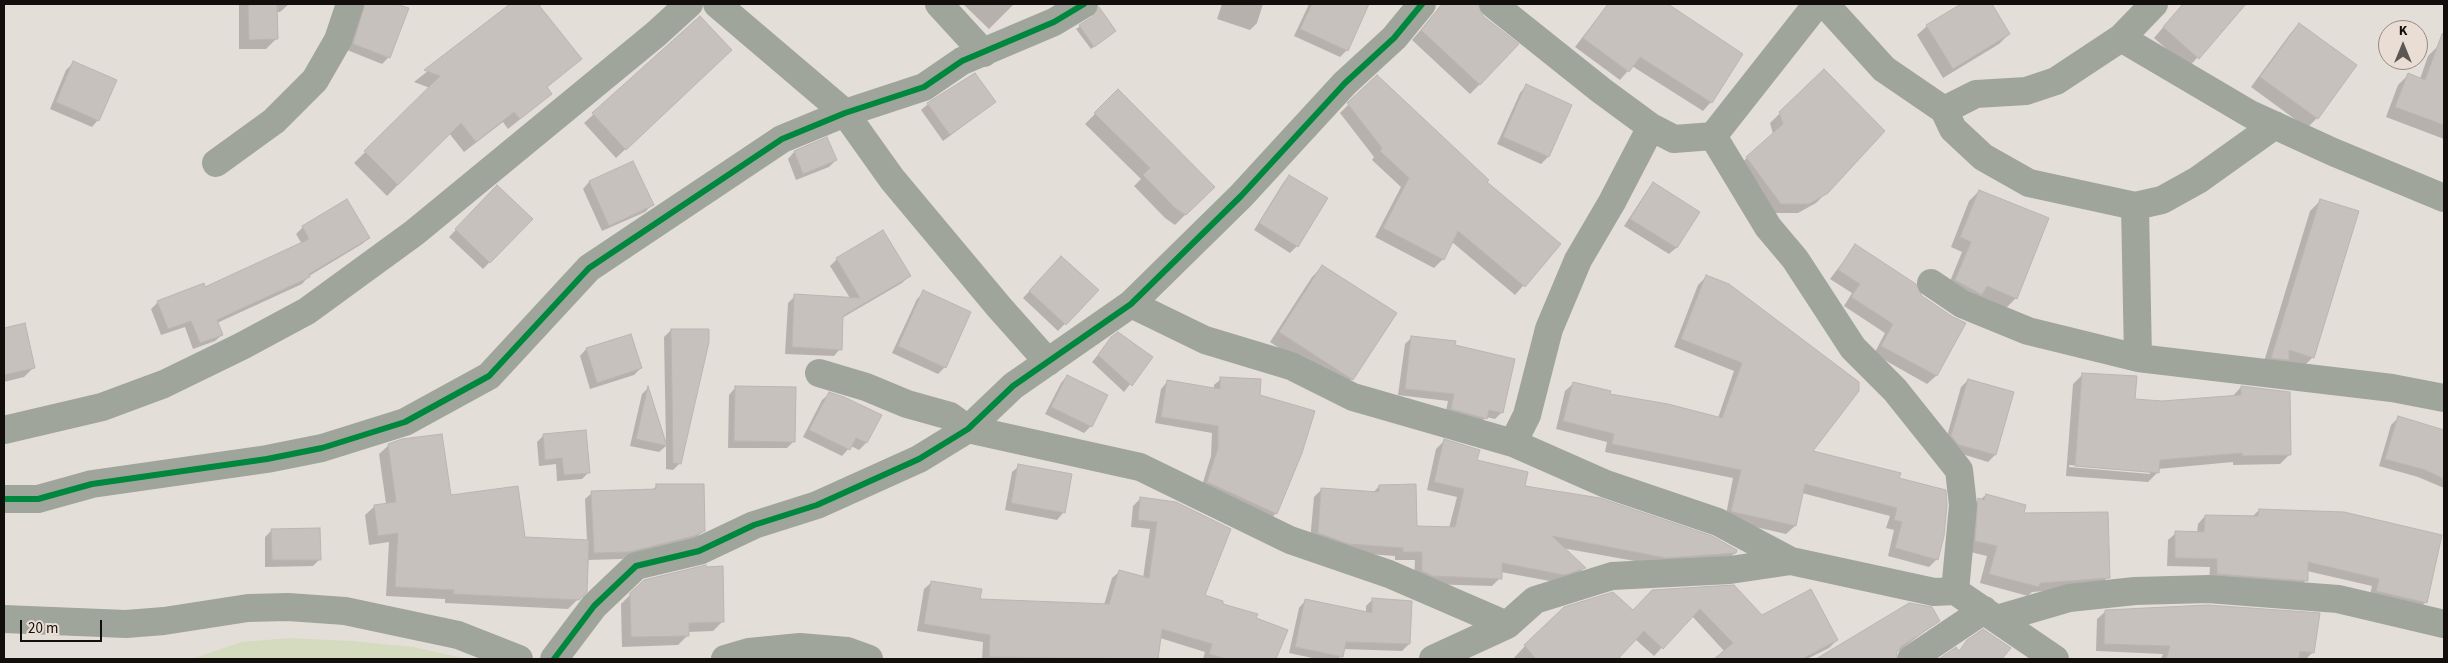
<!DOCTYPE html>
<style>
body{margin:0}
#map{position:relative;width:2448px;height:663px;overflow:hidden;background:#e4ded9;font-family:"Source Sans 3",sans-serif}
canvas{display:block}
.frame{position:absolute;inset:0;border:5px solid #120e0b;pointer-events:none}
.north{position:absolute;left:2378px;top:20px;width:50px;height:50px;box-sizing:border-box;background:#e9ddd4;border:1px solid #938a84;border-radius:50%;rotate:0deg;font-size:14px;font-weight:700;line-height:20px;text-align:center;color:#120e0b}
.north::after{content:'';display:block;margin:auto;width:18px;height:22px;background:#5c5753;clip-path:polygon(50% 0,100% 100%,50% 72%,0 100%)}
.scale{position:absolute;left:20px;top:620px;width:82px;height:22px;box-sizing:border-box;border:2px solid #120e0b;border-top:0;padding-left:6px;font-size:15px;line-height:18px;white-space:nowrap;color:#120e0b;-webkit-text-stroke:4px #e9ddd4;paint-order:stroke}
</style>
<div id="map">
<canvas width="2448" height="663"></canvas>
<div class="frame"></div>
<div class="north">K</div>
<div class="scale">20 m</div>
</div>
<script>
const c = document.querySelector('canvas').getContext('2d');
c.lineJoin = 'round';
function fillPath(path, color) { c.fillStyle = color; c.fill(path, 'evenodd'); }
const toPath = rows => new Path2D(rows.map(r => 'M' + r).join(''));
function stroke(path, color, width, dash) { c.strokeStyle = color; c.lineWidth = width; c.lineCap = dash ? 'butt' : 'round'; c.setLineDash(dash || []); c.stroke(path); }
fillPath(toPath([
 [289,638,352,641,413,647,468,659,192,659,241,642]
]), '#d5dbbf');
fillPath(toPath([
 [239,4,289,4,280,12,276,12,276,39,266,49,239,49],
 [361,4,392,4,407,9,389,57,382,64,347,50],
 [512,4,542,4,539,7,580,59,546,88,550,93,539,104,508,129,503,122,464,152,449,133,387,196,354,163,430,88,414,82],
 [963,4,1014,4,989,29],
 [1222,4,1263,4,1257,23,1250,30,1217,19],
 [1309,4,1368,4,1347,50,1340,57,1294,36],
 [1443,4,1477,4,1480,84,1470,94,1412,40],
 [1608,4,1665,4,1691,23,1711,102,1703,111,1632,66,1620,80,1575,47],
 [1963,4,1990,4,2009,34,1999,44,1943,78,1917,35,1927,26],
 [2183,4,2245,4,2188,68,2154,38],
 [700,18,721,59,616,158,584,123],
 [1091,19,1112,34,1091,49,1076,29],
 [2299,24,2317,118,2307,128,2251,87,2290,34],
 [2438,46,2444,48,2444,139,2386,117,2398,85,2408,75,2420,79,2428,56],
 [73,63,98,120,92,127,50,109,66,70],
 [1824,70,1827,192,1816,203,1798,213,1771,213,1737,167,1773,134,1770,123],
 [1377,76,1485,182,1560,244,1515,295,1452,242,1443,259,1434,268,1375,237,1401,187,1372,160,1374,157,1340,113],
 [1526,86,1571,106,1548,157,1541,164,1497,144,1520,93],
 [1118,91,1213,187,1175,225,1165,218,1134,186,1141,179,1085,124],
 [995,102,943,141,921,110,928,104],
 [827,139,836,160,829,167,796,180,788,159,794,152],
 [633,163,652,205,645,212,602,231,583,189,589,182],
 [1289,176,1297,246,1290,253,1254,230,1283,183],
 [1654,184,1698,212,1676,248,1669,254,1624,226,1647,191],
 [497,187,531,219,483,269,449,237],
 [1979,191,2016,298,2006,308,1946,291,1962,252,1951,247,1969,201],
 [2320,201,2313,357,2303,367,2262,368,2310,211],
 [303,227,369,238,362,244,309,276,302,284,217,323,222,335,215,341,193,349,185,327,161,335,151,309,158,302,205,289,302,244,296,234],
 [1855,246,1921,297,1953,318,1965,323,1936,376,1927,384,1874,354,1885,333,1844,306,1852,293,1830,279],
 [837,259,909,276,902,283,842,318,840,349,834,356,785,354,788,303,795,296,850,298,830,266],
 [1055,264,1097,290,1058,331,1023,298],
 [1322,267,1352,379,1342,389,1270,342,1312,277],
 [1706,277,1811,451,1898,479,1937,559,1929,567,1888,556,1894,530,1886,528,1890,516,1802,493,1795,526,1786,534,1725,520,1733,478,1605,452,1607,442,1556,429,1565,391,1574,383,1608,395,1718,418,1734,371,1674,347,1698,285],
 [924,292,945,367,938,374,892,353,917,299],
 [24,324,34,367,24,377,4,382,4,329],
 [671,330,680,463,673,470,666,469,666,446,659,452,630,446,642,394,648,388,666,444,664,337],
 [1412,337,1454,346,1502,412,1495,419,1486,417,1479,425,1445,416,1448,401,1398,395,1405,344],
 [1112,338,1151,357,1124,392,1092,362],
 [586,349,641,368,634,375,590,389,580,356],
 [2083,374,2134,400,2162,402,2232,397,2241,387,2290,454,2280,464,2233,465,2233,462,2158,469,2158,472,2148,482,2066,476,2073,384],
 [2069,465,2150,471,2150,474,2069,467],
 [1067,376,1091,426,1084,433,1045,414,1061,383],
 [1221,379,1259,396,1276,513,1270,520,1201,489,1211,456,1212,433,1155,423,1161,389,1167,382,1214,389,1214,385],
 [1968,380,2012,393,1995,455,1988,462,1952,451,1945,443,1961,387],
 [735,388,793,442,787,448,728,448,729,395],
 [829,394,880,416,866,443,859,450,851,446,842,456,803,437,822,400],
 [2398,418,2444,432,2444,488,2418,477,2379,466,2391,425],
 [544,435,589,472,582,479,557,481,556,464,539,466,537,442],
 [1444,441,1523,487,1735,553,1726,561,1657,565,1562,548,1584,568,1577,575,1555,582,1501,572,1500,578,1492,586,1425,584,1414,579,1415,560,1395,560,1395,556,1341,552,1310,541,1314,497,1322,489,1373,493,1379,486,1416,527,1449,528,1457,497,1427,490,1436,449],
 [389,445,449,496,524,538,587,541,585,499,592,493,652,491,656,486,704,530,697,537,686,543,622,559,587,560,578,599,568,609,445,603,445,599,386,596,389,542,369,545,365,515,375,506,386,504,379,454],
 [1019,466,1070,475,1063,513,1057,520,1005,510,1012,472],
 [1986,495,2023,514,2108,577,2099,587,2032,592,2028,596,1980,583,1987,556,1966,551,1968,509],
 [1141,498,1176,503,1204,596,1286,630,1275,659,1203,659,1205,652,1160,638,1157,659,982,659,983,642,917,631,924,589,932,582,979,600,1104,605,1112,578,1120,571,1143,578,1150,529,1131,527,1133,506],
 [2259,510,2426,602,2418,610,2369,599,2372,586,2307,571,2306,580,2299,588,2209,581,2210,567,2167,566,2168,540,2176,533,2197,533,2198,524,2205,516,2252,517],
 [272,530,320,559,313,566,265,567,265,537],
 [644,581,723,621,713,631,688,632,688,635,678,645,622,647,621,604],
 [1373,599,1410,602,1409,644,1402,651,1343,649,1339,659,1317,659,1289,653,1299,608,1305,601,1366,613,1366,606],
 [1644,599,1762,616,1837,640,1829,648,1807,659,1716,659,1725,652,1692,616,1654,656,1635,639,1617,659,1513,659,1525,646,1633,611],
 [2106,611,2312,653,2306,659,2161,659,2163,654,2096,651,2097,619],
 [1938,621,1895,654,1894,659,1829,659,1828,657],
 [1968,641,2009,648,2000,659,1941,659,1956,649,1958,652]
]), '#0003');
const building = toPath([
 [248,4,277,4,278,39,249,40,248,4],
 [365,4,396,4,409,8,390,58,353,44,365,4],
 [510,4,538,4,582,59,547,87,552,94,520,119,514,112,476,142,461,123,398,185,364,151,440,76,424,70,510,4],
 [1312,4,1369,4,1348,51,1300,29,1312,4],
 [1442,4,1478,4,1483,16,1519,44,1480,85,1421,30,1442,4],
 [1608,4,1668,4,1743,54,1712,103,1640,57,1629,72,1583,38,1608,4],
 [1961,4,1992,4,2010,34,1953,69,1926,25,1961,4],
 [2183,4,2246,4,2199,59,2163,27,2183,4],
 [1099,7,1116,31,1094,47,1079,25,1092,17,1099,7],
 [700,16,732,50,626,150,592,113,700,16],
 [2299,23,2357,65,2318,119,2260,77,2299,23],
 [2442,34,2444,34,2444,125,2395,107,2408,73,2425,80,2442,34],
 [73,61,117,80,99,121,56,102,73,61],
 [1824,69,1885,131,1828,193,1809,204,1781,204,1746,157,1783,124,1779,112,1824,69],
 [975,73,996,102,950,135,927,103,975,73],
 [1377,75,1489,180,1487,182,1561,244,1525,287,1458,231,1444,260,1383,228,1409,178,1380,151,1382,148,1347,103,1377,75],
 [1526,84,1572,105,1549,157,1503,137,1526,84],
 [1118,89,1215,187,1186,215,1175,208,1143,175,1150,168,1094,113,1118,89],
 [827,137,837,160,803,174,794,151,827,137],
 [633,161,654,205,609,226,589,181,633,161],
 [1289,175,1328,198,1298,247,1259,223,1289,175],
 [1653,182,1700,212,1677,248,1630,219,1653,182],
 [497,185,533,219,490,263,455,229,497,185],
 [1979,190,2049,218,2017,299,1987,286,1982,295,1955,280,1971,242,1960,237,1979,190],
 [347,199,370,238,309,274,310,277,217,320,223,335,200,343,191,321,168,329,157,301,204,283,205,287,309,239,302,226,347,199],
 [2320,199,2359,211,2314,358,2289,350,2289,360,2271,358,2320,199],
 [883,230,911,276,843,316,842,350,792,347,794,294,860,298,836,258,883,230],
 [1855,244,1916,284,1922,296,1953,317,1966,323,1937,376,1881,346,1893,324,1851,297,1860,284,1838,270,1855,244],
 [1061,256,1099,290,1066,325,1029,291,1061,256],
 [1322,265,1397,313,1353,380,1279,332,1322,265],
 [1706,275,1729,284,1859,382,1859,391,1813,451,1901,473,1899,478,1946,490,1947,505,1944,536,1938,560,1895,548,1902,522,1894,520,1897,508,1805,484,1796,526,1733,512,1731,511,1741,470,1612,444,1614,434,1563,421,1573,382,1611,391,1610,394,1668,404,1722,418,1742,363,1681,339,1706,275],
 [923,290,971,312,946,368,898,346,923,290],
 [25,323,35,368,4,375,4,328,25,323],
 [671,329,709,329,709,342,681,464,673,463,671,329],
 [1118,332,1153,357,1132,386,1098,355,1111,337,1118,332],
 [631,334,642,368,597,383,586,348,631,334],
 [1411,336,1456,341,1455,345,1515,359,1503,413,1489,410,1487,419,1451,409,1454,394,1405,389,1411,336],
 [2082,373,2137,376,2135,399,2162,401,2241,395,2241,386,2290,392,2291,455,2242,456,2242,453,2160,460,2159,473,2075,466,2082,373],
 [1067,375,1108,395,1092,427,1051,407,1067,375],
 [1220,377,1261,379,1260,395,1315,411,1302,453,1277,514,1207,482,1218,448,1218,426,1161,417,1167,380,1220,389,1220,377],
 [1968,379,2014,392,1996,455,1959,445,1951,436,1968,379],
 [648,386,667,446,636,439,648,386],
 [735,386,796,387,795,442,734,441,735,386],
 [829,392,844,397,882,415,867,443,856,438,850,450,809,430,829,392],
 [2398,416,2444,430,2444,479,2425,470,2385,459,2398,416],
 [586,430,590,473,564,475,562,458,545,460,543,434,586,430],
 [442,434,451,495,518,486,525,537,589,540,587,592,579,600,453,594,454,590,395,587,398,533,378,536,374,505,396,502,388,444,402,439,442,434],
 [1444,439,1480,450,1477,460,1528,472,1525,486,1600,498,1712,536,1737,550,1736,553,1666,558,1552,536,1586,568,1564,575,1502,563,1502,579,1433,576,1422,571,1422,552,1403,552,1403,548,1349,544,1318,533,1321,488,1379,492,1379,485,1416,484,1417,526,1455,527,1464,489,1434,482,1444,439],
 [1018,464,1072,474,1065,513,1011,503,1018,464],
 [656,484,704,484,705,531,694,536,629,552,594,553,591,491,656,489,656,484],
 [1986,494,2026,505,2024,513,2108,512,2110,578,2040,583,2039,587,1989,574,1997,546,1975,541,1978,498,1984,500,1986,494],
 [1140,497,1176,502,1231,529,1205,595,1223,601,1223,604,1258,614,1256,618,1288,630,1276,659,1226,659,1209,654,1212,644,1162,629,1158,659,989,657,990,635,924,624,931,581,982,589,980,599,1109,604,1119,570,1149,578,1157,522,1138,520,1140,497],
 [2259,509,2344,512,2442,535,2427,603,2376,591,2379,579,2308,562,2308,581,2217,574,2217,559,2175,558,2175,531,2204,532,2205,515,2258,516,2259,509],
 [320,528,321,560,272,560,271,529,320,528],
 [706,565,706,567,723,566,724,622,689,623,689,636,631,637,630,593,644,580,706,565],
 [1734,585,1762,615,1811,589,1838,640,1802,659,1714,659,1733,643,1700,609,1663,649,1644,631,1618,659,1536,659,1524,645,1564,607,1613,592,1633,610,1652,590,1734,585],
 [1372,598,1412,601,1410,644,1346,642,1343,657,1295,647,1305,599,1372,613,1372,598],
 [1909,603,1932,607,1940,621,1902,646,1897,652,1896,659,1816,659,1909,603],
 [2208,605,2320,613,2314,653,2300,651,2299,659,2166,659,2170,646,2104,644,2105,610,2208,605],
 [1983,629,2011,648,2002,659,1939,659,1956,647,1959,651,1967,640,1983,629]
]);
fillPath(building, '#c6c1bd');
stroke(building, '#bab5b1', 1);
stroke(toPath([
 [717,4,845,113,892,179,999,307,1048,362],
 [939,4,984,53],
 [1493,4,1602,91,1651,127,1674,139,1713,136,1817,4],
 [1825,4,1884,69,1944,110,1976,94,2026,91,2056,81,2121,38,2154,4],
 [2121,38,2250,114,2333,152,2444,198],
 [1944,110,1953,129,1983,157,2029,183,2135,206,2162,200,2198,180,2275,125],
 [216,163,274,121,315,80,338,40,350,4],
 [2135,206,2138,358],
 [1931,283,1962,304,2028,331,2138,358,2392,388,2444,398],
 [1131,304,1205,340,1291,366,1353,397,1513,443,1606,484,1718,522,1791,561],
 [819,373,866,387,907,404,950,416,968,429,1140,467,1290,540,1389,574,1507,625],
 [4,430,102,407,164,384,242,346,307,311,414,233,656,34,689,4],
 [1513,443,1527,415,1549,329,1578,260,1612,202,1651,127],
 [4,499,38,499,92,484,267,459,322,448,405,422,489,376,589,268,782,139,845,113,924,87,962,61,1054,22,1084,4],
 [1955,591,2055,659],
 [4,619,126,624,164,621,248,608,288,607,345,611,458,635,519,659],
 [1997,619,2069,598,2135,591,2208,589,2338,599,2444,624],
 [554,659,594,606,636,566,699,551,754,525,817,505,919,459,968,429,1013,386,1131,304,1241,196,1345,83,1394,38,1422,4],
 [725,659,749,652,800,647,847,651,869,659],
 [1433,659,1507,625,1535,600,1612,576,1730,570,1791,561,1934,592,1955,591,1963,505,1959,470,1895,390,1853,348,1795,259,1768,227,1713,136],
 [1911,659,1984,610]
]), '#a0a59c', 28);
stroke(toPath([
 [4,499,38,499,92,484,267,459,322,448,405,422,489,376,589,268,782,139,845,113,924,87,962,61,1054,22,1084,4],
 [554,659,594,606,636,566,699,551,754,525,817,505,919,459,968,429,1013,386,1131,304,1241,196,1345,83,1394,38,1422,4]
]), '#00873e', 6);
</script>
